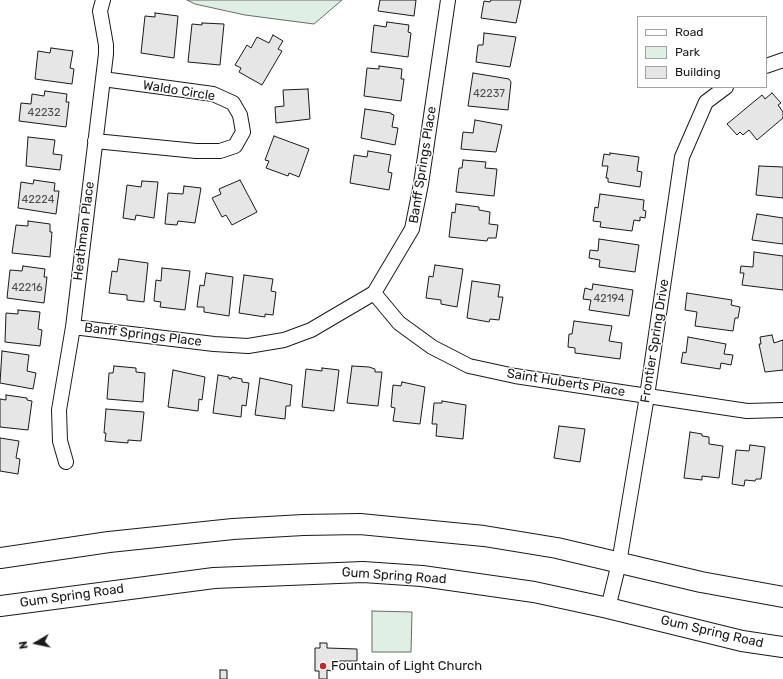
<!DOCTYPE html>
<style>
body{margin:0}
#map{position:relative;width:783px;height:679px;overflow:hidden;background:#fff;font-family:Rubik,sans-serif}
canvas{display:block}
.legend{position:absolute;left:637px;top:16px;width:130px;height:72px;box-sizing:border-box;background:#fff;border:1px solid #a3a3a3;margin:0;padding:5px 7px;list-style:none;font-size:12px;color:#1a1a1a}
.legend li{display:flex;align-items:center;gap:8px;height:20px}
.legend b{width:20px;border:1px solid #a3a3a3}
.north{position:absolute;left:16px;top:623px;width:40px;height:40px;-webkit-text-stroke:3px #fff;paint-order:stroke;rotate:261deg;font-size:11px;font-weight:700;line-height:16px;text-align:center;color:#1a1a1a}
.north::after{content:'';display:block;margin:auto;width:14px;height:18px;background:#1a1a1a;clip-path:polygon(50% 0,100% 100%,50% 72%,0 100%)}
</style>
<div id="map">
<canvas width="783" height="679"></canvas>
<ul class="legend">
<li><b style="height:5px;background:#fff"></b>Road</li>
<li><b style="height:11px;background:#e0efe3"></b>Park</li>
<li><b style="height:11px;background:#e6e6e6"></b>Building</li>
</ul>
<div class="north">N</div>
</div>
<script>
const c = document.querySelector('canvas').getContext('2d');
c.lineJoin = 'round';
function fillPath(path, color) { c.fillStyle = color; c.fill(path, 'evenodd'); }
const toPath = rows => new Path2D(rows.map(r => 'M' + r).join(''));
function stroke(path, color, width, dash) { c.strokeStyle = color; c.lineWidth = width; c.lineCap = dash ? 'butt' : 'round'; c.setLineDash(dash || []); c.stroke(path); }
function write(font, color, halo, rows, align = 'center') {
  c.font = font + ' Rubik,sans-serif'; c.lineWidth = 3; c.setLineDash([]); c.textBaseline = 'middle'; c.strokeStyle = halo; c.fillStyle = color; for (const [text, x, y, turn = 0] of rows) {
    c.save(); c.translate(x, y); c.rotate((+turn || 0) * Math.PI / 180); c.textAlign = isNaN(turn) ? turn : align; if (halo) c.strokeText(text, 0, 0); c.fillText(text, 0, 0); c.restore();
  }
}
const green = toPath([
 [187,0,342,0,314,24,245,15,195,4,187,0],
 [372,611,412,612,411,652,372,652,372,611]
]);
fillPath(green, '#e0efe3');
stroke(green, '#6a6a6a', 1);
const building = toPath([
 [380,0,416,0,414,16,378,11,380,0],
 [491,0,521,0,516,23,481,18,484,1,490,2,491,0],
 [155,13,178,16,174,58,141,53,145,16,155,17,155,13],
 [387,22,409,25,408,32,411,33,408,57,371,52,374,25,386,27,387,22],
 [202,23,224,24,220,65,188,62,192,24,202,25,202,23],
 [484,33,516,37,510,67,476,62,478,45,483,45,484,33],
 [273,35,283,41,278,49,282,51,262,85,239,72,241,68,235,65,247,45,251,48,257,37,269,43,273,35],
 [51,48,73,51,70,68,74,69,72,84,35,79,38,51,50,53,51,48],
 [379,66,402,69,401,79,404,79,401,101,364,96,367,68,379,69,379,66],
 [473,73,509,79,511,82,508,110,468,106,473,73],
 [308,89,310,119,276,123,275,107,284,106,283,90,308,89],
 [45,91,67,94,66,102,69,102,66,127,19,121,21,103,31,104,32,94,44,96,45,91],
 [772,93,781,103,778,105,783,112,783,118,757,140,749,130,743,135,740,132,737,135,727,124,762,95,765,99,772,93],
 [365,109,391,113,391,114,394,115,392,127,398,128,395,145,361,138,365,109],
 [475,120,502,125,496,152,461,149,463,132,473,133,475,120],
 [274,136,309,149,299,177,289,173,288,176,266,168,269,161,265,160,274,136],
 [28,137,55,140,53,154,62,155,60,170,26,166,28,137],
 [368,151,391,155,388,172,392,173,389,190,350,183,354,155,367,157,368,151],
 [610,153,639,157,637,171,642,172,640,187,608,182,608,178,606,178,608,166,602,166,604,154,610,155,610,153],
 [463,160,486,162,485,168,497,169,494,196,456,192,459,168,462,168,463,160],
 [759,166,783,167,783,198,756,195,759,166],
 [34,180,55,183,54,191,59,191,56,214,18,208,21,182,33,184,34,180],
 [240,180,257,212,232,225,226,215,222,217,212,198,221,194,219,189,240,180],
 [142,181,158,182,154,218,136,215,135,220,123,218,127,185,141,187,142,181],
 [184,186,201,188,195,223,178,221,177,225,165,224,168,193,183,194,184,186],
 [600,194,644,200,643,210,646,211,645,218,640,217,640,221,634,220,632,231,600,227,601,222,593,221,595,207,598,208,600,194],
 [456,204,479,207,479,210,490,212,489,224,498,225,496,238,488,238,487,241,449,237,452,212,455,213,456,204],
 [757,214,783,218,783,244,752,240,757,214],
 [28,221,50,224,50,232,52,232,50,257,12,253,16,225,28,226,28,221],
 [599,239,639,245,635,272,599,267,600,260,589,258,590,250,598,251,599,239],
 [754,252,783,256,783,290,742,285,744,273,740,273,741,266,753,267,754,252],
 [119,259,148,263,144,302,127,300,127,295,109,293,112,271,117,272,119,259],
 [435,265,463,269,457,307,441,304,441,300,426,298,429,276,433,277,435,265],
 [23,266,45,269,44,277,47,277,44,303,7,298,10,270,22,271,23,266],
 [162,268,190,271,185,310,160,307,161,302,154,301,156,280,161,281,162,268],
 [206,273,233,277,229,316,204,312,204,307,197,307,200,285,204,286,206,273],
 [244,275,273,279,271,291,276,292,273,315,265,314,265,317,239,313,244,275],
 [472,281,500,285,498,297,503,297,499,320,490,319,489,322,467,318,472,281],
 [593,284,633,290,629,316,589,310,591,300,583,299,585,288,592,290,593,284],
 [687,293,732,300,731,305,740,307,738,318,735,318,733,331,695,326,697,312,685,310,687,293],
 [18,310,40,312,38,329,42,330,40,346,5,342,6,313,18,314,18,310],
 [574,321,612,326,609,341,622,343,620,359,575,353,575,348,568,347,569,334,572,334,574,321],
 [772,335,774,343,783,340,783,370,765,372,759,344,761,344,760,337,772,335],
 [688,337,726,344,724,354,733,355,731,365,721,363,720,369,681,363,683,352,686,353,688,337],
 [2,351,29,355,27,371,36,373,33,389,0,383,2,351],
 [114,366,136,368,136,372,145,373,143,402,107,399,109,373,113,373,114,366],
 [352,366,369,367,375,369,375,372,382,372,378,406,347,403,352,366],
 [322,368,339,370,334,411,302,407,306,369,322,371,322,368],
 [173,370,205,377,202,400,199,399,198,411,168,407,173,370],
 [218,375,229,377,229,379,231,379,232,377,242,379,242,382,249,383,246,406,242,405,241,417,213,413,218,375],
 [260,378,292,385,290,406,286,406,285,419,255,415,260,378],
 [402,382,425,387,420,424,393,421,395,408,391,407,393,385,401,386,402,382],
 [6,395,27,398,27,400,32,401,28,430,0,427,0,399,6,400,6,395],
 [442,401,466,405,463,439,436,436,437,424,432,424,434,403,442,403,442,401],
 [106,409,144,412,141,441,128,440,128,443,105,441,106,433,104,433,106,409],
 [559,426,585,429,580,462,554,458,559,426],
 [690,432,702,434,702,436,709,437,709,444,723,446,719,478,702,476,702,480,684,478,690,432],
 [0,438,19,441,16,458,20,459,18,474,0,471,0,438],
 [750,445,765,447,761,479,756,479,755,481,745,480,744,486,732,484,736,450,749,451,750,445],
 [320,643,327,643,327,648,357,649,357,661,332,661,332,671,327,670,327,679,319,679,319,671,315,671,315,648,320,648,320,643],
 [220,670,227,670,227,679,220,679,220,670]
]);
fillPath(building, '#e6e6e6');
stroke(building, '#1a1a1a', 1);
const minor = toPath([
 [766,66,783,60],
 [95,141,196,151,220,151,235,146,243,132,240,115,233,103,213,94,103,79],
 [374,293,399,323,432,347,469,366,515,376,747,411,783,410],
 [73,327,214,344,248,346,284,340,311,330,374,293,412,229,421,184,448,0],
 [66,462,60,441,59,410,73,327,106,54,106,45,100,11,103,0],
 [608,608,619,563,647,396,682,157,706,102,726,87]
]);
const secondary = toPath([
 [0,558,109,542,233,529,303,525,360,524,484,536,557,548,701,582,783,597],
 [0,606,214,578,363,572,422,576,534,592,608,608,742,641,783,647]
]);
stroke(minor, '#1a1a1a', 16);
stroke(secondary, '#1a1a1a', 22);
stroke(minor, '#fff', 14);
stroke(secondary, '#fff', 20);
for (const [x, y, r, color] of [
 [323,666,4,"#c62828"]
]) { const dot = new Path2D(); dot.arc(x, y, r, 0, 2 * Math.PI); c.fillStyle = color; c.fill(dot); stroke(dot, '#fff', 1.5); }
write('11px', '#4d4d4d', null, [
 ["42237",489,94],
 ["42232",44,113],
 ["42224",38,200],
 ["42216",27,288],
 ["42194",609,299]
]);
write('13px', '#1a1a1a', '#fff', [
 ["Waldo Circle",179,91,9],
 ["Banff Springs Place",423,165,-81],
 ["Heathman Place",84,231,-83],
 ["Banff Springs Place",143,335,7],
 ["Frontier Spring Drive",655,341,-81],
 ["Saint Huberts Place",566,383,9],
 ["Gum Spring Road",394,576,4],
 ["Gum Spring Road",72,596,-8],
 ["Gum Spring Road",712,632,13]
]);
write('13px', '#1a1a1a', '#fff', [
 ["Fountain of Light Church",331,666]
], 'left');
</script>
